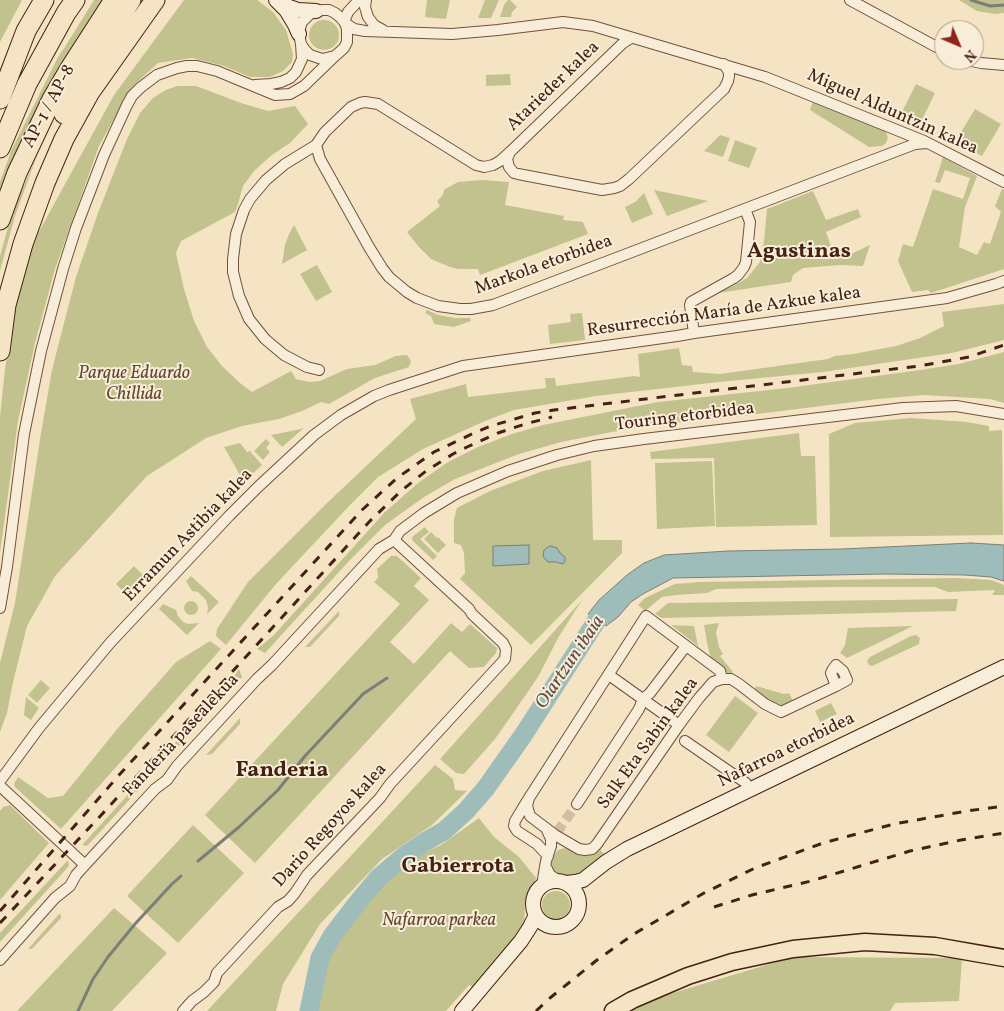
<!DOCTYPE html>
<meta charset="utf-8">
<style>
body{margin:0}
#map{position:relative;width:1004px;height:1011px;overflow:hidden;background:#f5e4c3;font-family:Vollkorn,serif}
canvas{display:block}
.north{position:absolute;left:934px;top:20px;width:50px;height:50px;box-sizing:border-box;background:#f8edd8;border:1px solid #b09b89;border-radius:50%;rotate:135deg;font-size:14px;font-weight:700;line-height:20px;text-align:center;color:#442113}
.north::after{content:'';display:block;margin:auto;width:18px;height:22px;background:#8f2418;clip-path:polygon(50% 0,100% 100%,50% 72%,0 100%)}
</style>
<div id="map">
<canvas width="1004" height="1011"></canvas>
<div class="north">N</div>
</div>
<script>
const c = document.querySelector('canvas').getContext('2d');
c.lineJoin = 'round';
function fillPath(path, color) { c.fillStyle = color; c.fill(path, 'evenodd'); }
const toPath = rows => new Path2D(rows.map(r => 'M' + r).join(''));
function stroke(path, color, width, dash) { c.strokeStyle = color; c.lineWidth = width; c.lineCap = dash ? 'butt' : 'round'; c.setLineDash(dash || []); c.stroke(path); }
function write(font, color, halo, rows, align = 'center') {
  c.font = font + ' Vollkorn,serif'; c.lineWidth = 4; c.setLineDash([]); c.textBaseline = 'middle'; c.strokeStyle = halo; c.fillStyle = color; for (const [text, x, y, turn = 0] of rows) {
    c.save(); c.translate(x, y); c.rotate((+turn || 0) * Math.PI / 180); c.textAlign = isNaN(turn) ? turn : align; if (halo) c.strokeText(text, 0, 0); c.fillText(text, 0, 0); c.restore();
  }
}
fillPath(toPath([
 [0,0,22,0,0,42],
 [94,0,106,0,0,200,0,182,11,151,58,57,63,50],
 [184,0,257,0,273,12,286,30,293,54,292,62,283,71,270,77,250,77,224,66,192,58,158,63,131,88,99,146,55,269,35,343,18,421,0,553,0,417,5,368,17,299,31,246,114,95],
 [427,0,450,0,446,19,425,17],
 [485,0,499,0,491,18,478,18],
 [508,0,510,0,517,7,512,12,511,17,500,17,504,5],
 [959,0,1004,0,1004,13,995,14,977,11],
 '309 35a15 15 0 1 1 30 0a15 15 0 1 1-30 0Z',
 [510,74,511,85,486,86,486,75],
 [916,84,935,93,919,126,900,116],
 [177,86,196,86,241,103,268,111,295,106,308,124,290,143,272,155,254,171,243,186,238,204,235,212,181,241,176,253,184,289,194,321,207,347,222,366,240,383,252,392,291,371,296,379,309,382,320,381,347,369,375,365,396,356,407,355,411,361,409,367,375,378,329,404,321,402,302,411,279,419,242,426,206,438,147,476,55,576,27,626,13,682,7,713,0,732,0,663,15,603,41,433,52,370,65,319,76,277,98,213,127,139,140,113,153,98,166,90],
 [813,101,881,129,886,132,888,138,886,143,882,146,869,147,810,110],
 [975,109,1001,124,982,156,955,142],
 [720,135,730,138,723,157,704,151],
 [735,140,757,148,749,168,728,161],
 [37,156,15,216,0,271,0,256,8,227,19,197],
 [943,157,977,176,965,207,959,247,977,255,984,242,990,244,1001,212,995,206,1002,189,1004,190,1004,269,931,293,928,290,912,292,898,261,903,244,913,247,933,189,963,199,970,178,945,170,940,183,935,182],
 [483,180,509,182,505,205,564,216,563,220,583,222,588,234,480,275,478,269,458,269,450,267,431,259,419,247,407,232,440,206,437,201,443,195,444,190,447,188,458,182],
 [654,190,708,201,667,216],
 [813,191,826,220,858,209,861,217,826,232,832,249,836,255,847,256,870,245,863,266,840,265,803,268,793,275,791,282,718,293,735,285,747,278,760,262,764,241,767,209],
 [644,193,653,214,632,223,625,207,635,202],
 [294,225,307,250,282,264,285,245,289,234],
 [317,265,332,292,316,301,300,274],
 [1004,304,1004,340,952,353,823,372,719,382,596,396,514,410,485,421,423,449,378,477,350,505,276,584,226,645,216,636,217,629,248,582,327,503,416,419,410,399,466,384,468,397,546,388,545,378,555,378,556,386,634,376,640,377,638,354,679,348,682,365,692,366,693,372,720,374,828,359,835,356,853,354,896,346,920,338,944,326,942,312],
 [427,310,438,315,455,318,470,318,471,321,454,327,434,324,431,316,425,313],
 [582,313,585,340,550,344,548,325,571,322,570,314],
 [1004,352,1004,403,990,399,924,395,878,399,725,418,664,424,612,432,561,442,519,454,455,479,424,497,385,525,349,561,265,653,257,649,273,636,385,512,418,483,448,462,478,447,512,434,543,425,658,402,787,388,913,371,959,364],
 [911,418,967,422,989,426,989,431,1002,430,1003,535,830,537,829,434,855,423],
 [304,428,282,447,271,435,296,430],
 [799,433,801,456,815,456,817,525,716,527,714,458,651,459,650,452],
 [266,439,270,443,266,448,270,452,263,460,254,451],
 [240,443,247,452,250,451,262,465,244,482,224,447],
 [591,460,593,540,622,540,622,553,531,645,460,579,465,573,464,553,461,545,454,543,454,519,457,508,490,491,543,471],
 [712,461,715,526,657,529,655,463],
 [425,527,429,532,420,539,437,556,433,560,413,541,412,539,413,536],
 [431,532,437,538,438,537,446,545,438,553,424,539],
 [391,556,397,556,421,578,414,586,429,600,390,642,414,664,451,623,462,632,470,624,497,648,496,653,484,667,469,668,450,651,255,863,205,815,400,604,374,582,378,578,377,569],
 [134,566,146,578,129,597,116,584],
 [191,576,219,602,207,614,208,607,206,600,198,592,192,591,186,581],
 [957,578,991,580,1004,585,1004,595,992,595,995,590,948,592,935,587,832,587,716,589,707,593,676,595,662,597,645,611,638,605,645,598,675,584,700,582],
 [958,599,956,611,662,618,655,614,668,603],
 [582,600,558,638,538,677,516,709,495,739,464,774,456,773,440,759],
 '184 608a7 7 0 1 1 14 0a7 7 0 1 1-14 0Z',
 [163,604,176,610,178,616,183,622,188,624,199,623,187,635,159,609],
 [339,611,339,616,310,647,305,647],
 [719,623,716,633,719,647,723,654,720,656,733,672,730,675,711,659,707,643,704,625],
 [671,625,694,626,698,646],
 [913,626,847,658,840,653,845,645,848,628],
 [916,635,920,638,919,644,872,666,869,665,867,661,870,657,911,636],
 [210,641,221,649,61,829,15,787,14,784,18,777,48,798,63,796,118,728,176,662],
 [239,669,242,677,87,846,82,845,230,683],
 [41,680,50,688,37,703,28,695],
 [756,686,784,694,789,693,793,701,779,707,768,702,754,691],
 [735,696,758,713,729,752,706,735],
 [26,697,39,708,31,720,24,715],
 [831,703,837,714,820,722,815,711],
 [240,718,240,724,212,754,206,755],
 [435,765,453,779,455,790,467,791,432,825,382,859,320,924,283,984,276,1011,207,1011],
 [10,805,49,843,0,900,0,811,3,807],
 [479,818,494,837,519,857,536,878,525,902,524,930,474,988,469,985,446,1011,313,1011,314,997,328,949,347,921,371,893,395,869,417,856,441,845],
 [193,825,244,873,178,943,127,896],
 [601,846,601,851,603,853,608,854,580,876,572,878,562,877,555,873,551,866,554,855,558,850,565,848,571,849],
 [68,860,69,866,0,942,0,933],
 '542 905a14 14 0 1 1 28 0a14 14 0 1 1-28 0Z',
 [114,908,167,953,112,1011,17,1011],
 [60,913,61,918,32,949,28,949],
 [793,957,962,958,959,1001,895,1003,890,1011,630,1011,646,1001]
]), '#c2c28f');
const water = toPath([
 [971,543,1004,545,1004,581,991,577,965,575,885,574,673,578,643,594,631,602,618,617,606,626,588,614,599,600,627,575,644,563,664,555,728,551,842,549,971,543],
 [529,545,529,564,493,566,493,546,529,545],
 [551,546,557,548,560,553,565,557,565,561,563,564,556,562,548,562,544,558,543,555,544,550,548,547,551,546]
]);
fillPath(water, '#9ebdba');
stroke(water, '#7a7f77', 1);
stroke(toPath([
 [971,0,990,6,1004,5],
 [198,861,239,827,278,790,305,756,363,694,387,678],
 [78,1011,93,979,108,957,135,924,172,884,181,876]
]), '#7a7f77', 3);
stroke(toPath([
 [309,1011,320,958,332,936,358,902,378,878,404,856,423,843,444,831,466,811,486,788,524,734,597,620,607,607,614,601]
]), '#9ebdba', 19);
stroke(toPath([
 [557,832,577,804]
]), '#d2bda0', 10, [10, 5]);
const street = toPath([
 [366,0,365,7,368,17,374,25,383,30],
 [850,0,944,51],
 [344,22,348,12,359,0],
 [345,23,354,29,365,31,452,34,498,30,563,22,593,26,765,77,924,141,1004,182],
 [967,60,981,63,1004,65],
 [255,85,271,84,281,82,290,78,296,72,302,59,301,44,299,34,300,28,302,22,310,14,322,10,329,10,335,13,340,17,345,23,347,29,347,42,344,48,335,56,322,59,310,55,305,50,301,44],
 [316,145,320,159,369,247,382,268,389,277,407,292,417,298,438,306,460,309,471,309,493,305,915,144,927,143],
 [510,152,507,159,509,167,514,173,518,174,602,190,614,188,620,186,629,179,724,89,728,81,729,76,729,72,724,64],
 [694,333,690,305,691,302,734,278,738,275,744,267,746,262,750,222,745,209],
 [319,370,307,367,284,355,265,339,249,319,239,296,233,272,233,259,236,234,244,210,250,199,266,180,285,164,316,145,325,132,351,107,360,103,365,102,378,104,476,165,484,167,493,165,500,161,510,152,623,43,631,38],
 [0,608,7,567,24,434,41,351,63,269,76,228,104,155,127,105,132,96,140,88,157,75,177,68,187,66,197,66,217,71,275,95,290,94,304,86,335,56],
 [609,675,679,725],
 [722,679,720,671,646,616,529,798,527,806,530,816,555,835,579,849,585,850,592,849,597,844,679,725,699,698,713,682,722,679,731,679,739,684,765,704,781,712,836,686,847,680,843,671,836,665,833,669,831,673,836,686],
 [685,741,746,783],
 [0,781,39,728,110,643,229,516,258,487,314,435,341,415,374,396,389,390,463,366,677,336,694,333,947,298,996,284,1004,281],
 [0,786,85,865],
 [527,801,515,821,514,826,517,831,537,844,548,856],
 [577,804,639,709,643,699,650,693,686,646],
 [546,867,550,875,558,880],
 [542,885,546,861,551,846,551,839,546,828],
 [0,960,55,898,70,886,76,875,85,865,155,789,167,780,177,766,257,679,272,665,379,549,394,540,400,531,424,513,457,493,508,471,557,455,594,446,644,439,903,408,956,406,1004,414],
 [183,1011,192,1001,204,992,214,982,217,973,278,907,288,901,295,893,307,875,380,798,390,784,505,659,506,649,503,643,472,614,469,609,394,540]
]);
const secondary = toPath([
 [276,0,286,10,295,25,299,34],
 [281,4,298,10,316,11],
 '533 904a23 23 0 1 1 46 0a23 23 0 1 1-46 0Z',
 [566,883,575,882,583,880,606,862,627,849,1004,667],
 [462,1011,521,941,530,927,536,915]
]);
const primary = toPath([
 [613,1011,632,1000,688,976,732,962,793,949,865,942,935,946,1004,958]
]);
const highway = toPath([
 [0,99,26,31,44,0],
 [64,114,77,87,131,0],
 [0,148,27,84,66,13,75,0],
 [0,220,17,173,52,99,69,70,114,0],
 [0,351,6,305,23,244,45,183,64,139,90,92,155,0]
]);
stroke(street, '#70523f', 12);
stroke(secondary, '#442113', 16);
stroke(primary, '#442113', 19);
stroke(highway, '#442113', 21);
stroke(street, '#f8edd8', 10);
stroke(secondary, '#f8edd8', 14);
stroke(primary, '#f5e4c3', 16);
stroke(highway, '#f5e4c3', 19);
stroke(toPath([
 [714,907,752,895,811,881,910,851,961,840,1004,833],
 [0,911,120,774,362,510,397,478,434,452,474,433,491,426,535,413,554,410,919,366,969,357,1004,345],
 [0,923,105,811,369,522,401,491,426,471,453,454,467,447,498,433,525,424,552,417],
 [536,1011,550,998,597,960,634,934,704,893,755,868,823,843,894,824,967,811,1004,806]
]), '#442113', 3, [9, 9]);
write('18px', '#442113', '#f8edd8', [
 ["Atarieder kalea",554,87,-44],
 ["AP-1 / AP-8",50,107,-62],
 ["Miguel Alduntzin kalea",892,113,24],
 ["Markola etorbidea",544,266,-20],
 ["Resurrección María de Azkue kalea",724,313,-8],
 ["Touring etorbidea",685,418,-7],
 ["Erramun Astibia kalea",189,536,-46],
 ["Fanderia pasealekua",182,736,-47],
 ["Salk Eta Sabin kalea",649,744,-54],
 ["Nafarroa etorbidea",787,751,-26],
 ["Dario Regoyos kalea",331,826,-48]
]);
write('italic 18px', '#644932', '#f8edd8', [
 ["Parque Eduardo",134,375],
 ["Chillida",134,396],
 ["Nafarroa parkea",439,922]
]);
write('italic 19px', '#5f5045', '#f8edd8', [
 ["Oiartzun ibaia",571,663,-56]
]);
write('bold 22px', '#442113', '#f8edd8', [
 ["Agustinas",799,253],
 ["Fanderia",282,772],
 ["Gabierrota",458,868]
]);
</script>
